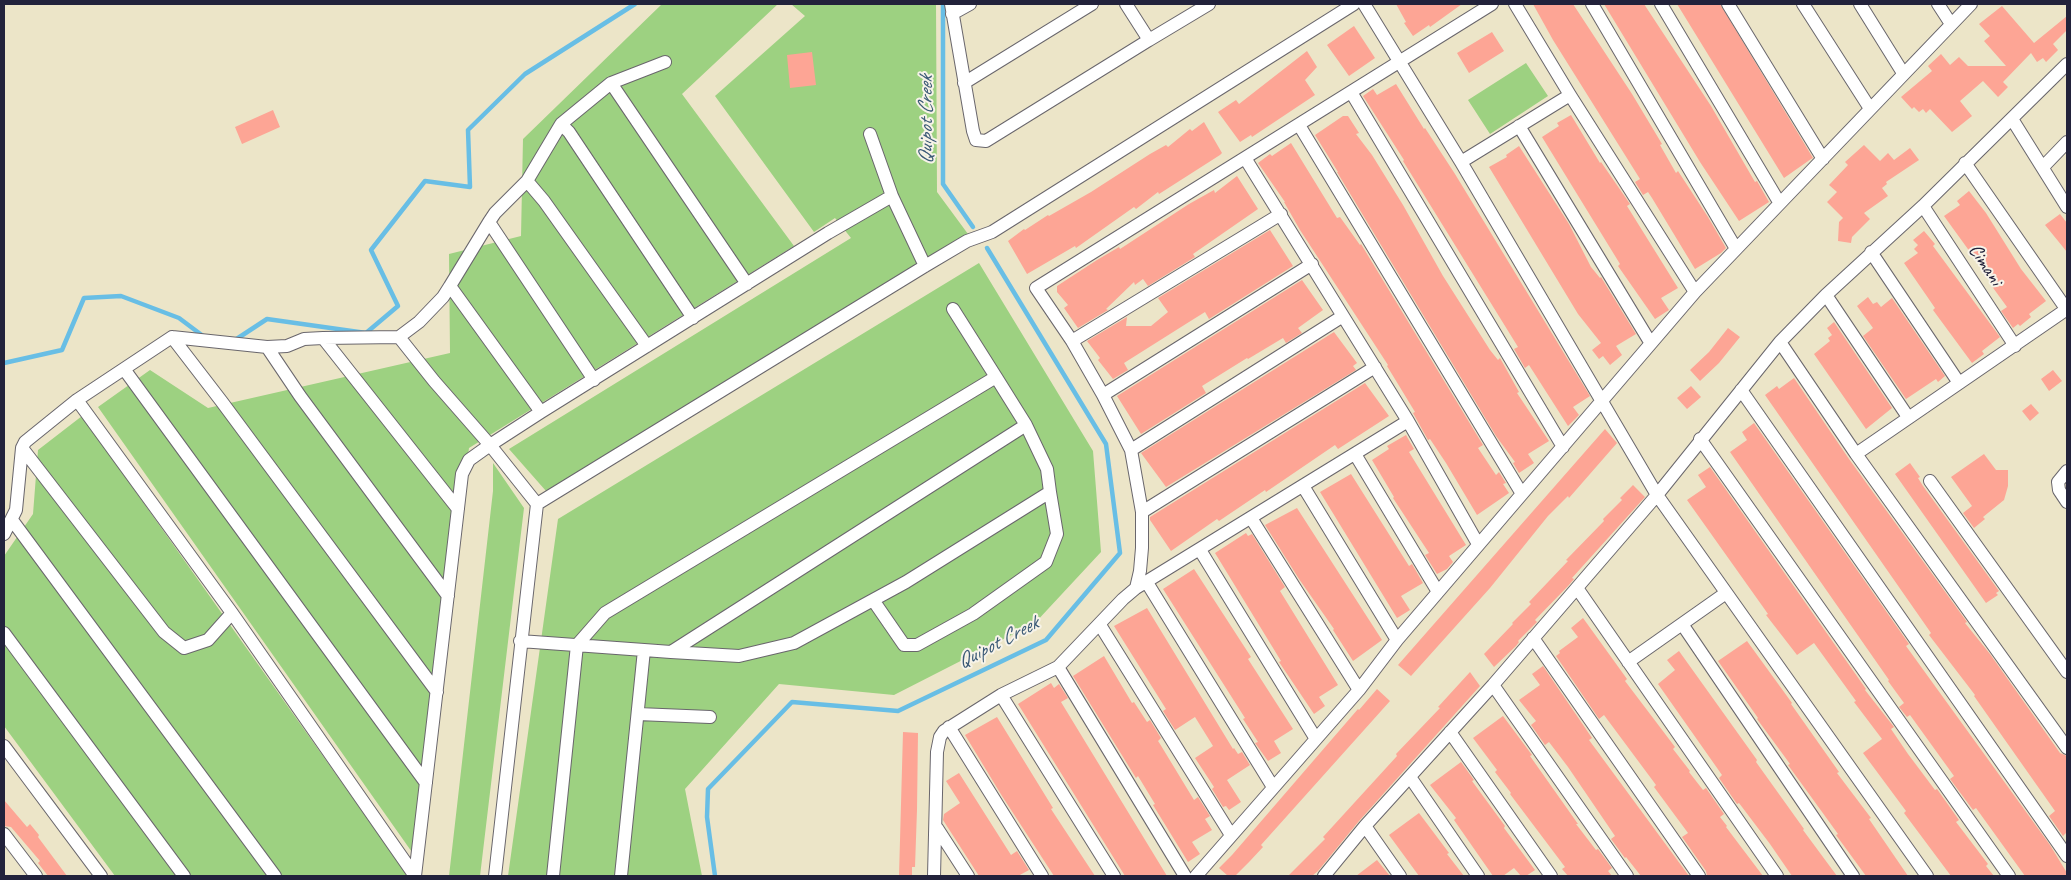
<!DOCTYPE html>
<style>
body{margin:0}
#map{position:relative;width:2071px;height:880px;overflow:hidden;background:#ece5c8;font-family:Caveat,sans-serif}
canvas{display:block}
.frame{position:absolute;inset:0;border:5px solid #22223b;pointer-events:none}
</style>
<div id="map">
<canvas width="2071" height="880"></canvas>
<div class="frame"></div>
</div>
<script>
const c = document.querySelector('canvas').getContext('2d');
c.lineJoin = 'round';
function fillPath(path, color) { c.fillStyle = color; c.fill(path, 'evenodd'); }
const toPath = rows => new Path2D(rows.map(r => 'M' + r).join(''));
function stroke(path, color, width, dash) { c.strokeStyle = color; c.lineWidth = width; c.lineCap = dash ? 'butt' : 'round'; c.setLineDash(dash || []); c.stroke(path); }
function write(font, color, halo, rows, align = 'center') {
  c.font = font + ' Caveat,sans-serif'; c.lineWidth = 4; c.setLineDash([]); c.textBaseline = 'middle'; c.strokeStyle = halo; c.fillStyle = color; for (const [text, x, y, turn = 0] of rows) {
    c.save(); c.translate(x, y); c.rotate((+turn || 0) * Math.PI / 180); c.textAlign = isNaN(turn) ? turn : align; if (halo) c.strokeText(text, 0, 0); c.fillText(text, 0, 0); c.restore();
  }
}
fillPath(toPath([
 [662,4,778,4,682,94,794,246,469,448,414,855,98,407,150,370,208,408,450,353,449,254,521,236,523,139],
 [791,4,936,4,937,192,968,234,546,491,509,449,851,238,835,218,814,232,715,96,805,16],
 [1526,63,1548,96,1490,134,1468,100],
 [979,263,1093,451,1101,552,1035,623,894,695,779,684,685,789,702,876,508,876,558,519],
 [82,416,408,876,115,876,4,726,4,556,33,514,38,450],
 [493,463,524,508,480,876,449,876,493,491]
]), '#9dd181');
stroke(toPath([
 [943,4,943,184,973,227],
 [235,340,267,319,366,333,398,306,371,250,425,181,470,187,468,130,525,74,635,4],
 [4,363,62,350,84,298,121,296,179,318,203,336],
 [715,876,707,817,708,789,792,702,898,711,1046,640,1120,553,1106,444,987,248]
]), '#68bee5', 4.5);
fillPath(toPath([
 [1396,4,1462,4,1430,27,1429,25,1413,36,1404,23,1406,22],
 [1533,4,1573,4,1632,94,1662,144,1660,145,1676,173,1678,171,1708,217,1726,248,1721,253,1695,269,1652,198,1648,192,1643,195,1635,182,1640,179,1553,40],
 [1604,4,1644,4,1711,106,1755,182,1757,181,1769,202,1739,221,1700,162],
 [1677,4,1720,4,1813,158,1811,159,1784,178],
 [2002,6,2034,43,2067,16,2067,30,2053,44,2058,50,2046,62,2043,58,2037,62,2031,53,2003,82,2008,87,1998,97,1983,81,1960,101,1972,116,1952,132,1930,109,1926,113,1923,109,1919,112,1914,107,1912,109,1901,97,1932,71,1928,66,1941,54,1950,65,1959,57,1968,66,2006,66,1984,41,1990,36,1979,24],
 [1354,26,1375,58,1349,76,1327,45],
 [1492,32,1504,51,1469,73,1457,53],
 [1307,51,1317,67,1305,80,1315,95,1252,137,1251,135,1240,142,1218,112,1236,100,1239,104],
 [812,52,816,85,790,88,787,55],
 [1396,84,1424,129,1425,128,1455,174,1590,396,1573,407,1579,415,1568,426,1529,365,1525,368,1514,349,1518,347,1403,161,1404,160,1363,96,1373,89,1377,95],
 [273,110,280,127,242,144,235,127],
 [1571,115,1600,163,1601,162,1630,204,1627,206,1678,288,1661,298,1669,310,1655,319,1618,266,1620,264,1542,137,1559,126,1557,123],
 [1343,116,1348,116,1359,133,1356,134,1372,155,1403,205,1443,276,1490,350,1498,360,1500,358,1519,392,1517,393,1549,441,1528,454,1534,463,1519,473,1513,463,1515,462,1496,436,1337,172,1338,172,1315,135],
 [1204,122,1222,153,1220,155,1159,194,1158,192,1136,209,1134,207,1076,248,1075,246,1027,274,1008,241,1024,229,1025,230,1048,215,1049,216,1091,192,1150,154,1166,145,1168,147,1190,129,1192,131],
 [1291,143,1337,218,1340,217,1360,245,1361,244,1483,445,1478,448,1496,475,1499,472,1506,483,1503,484,1509,493,1477,515,1446,463,1430,439,1428,440,1413,413,1415,412,1387,366,1388,365,1300,230,1284,202,1285,202,1258,163,1270,154,1272,156],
 [1864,145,1880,161,1888,153,1894,160,1910,148,1919,160,1886,182,1887,184,1882,188,1888,196,1864,213,1870,219,1852,237,1851,243,1838,241,1839,222,1843,218,1827,202,1837,192,1829,185,1848,165,1845,162],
 [1519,146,1569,224,1591,267,1600,278,1601,277,1636,334,1616,346,1622,355,1610,365,1603,356,1599,359,1592,350,1601,343,1578,314,1489,167,1507,157,1506,155],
 [1237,176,1258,209,1193,254,1195,257,1148,286,1143,279,1135,285,1134,282,1106,309,1108,310,1078,328,1064,308,1068,305,1057,292,1057,286,1097,260,1119,247,1120,249,1189,204,1214,190,1215,193],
 [1969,191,1986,213,2021,269,2046,301,2029,314,2031,317,2020,326,2018,324,2013,328,2001,311,2007,307,1991,285,1993,284,1978,263,1944,216,1960,205,1957,201],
 [2060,214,2067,223,2067,252,2045,225],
 [1270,230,1293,266,1209,319,1205,312,1189,322,1124,363,1128,370,1113,379,1098,360,1100,358,1087,341,1127,317,1126,326,1151,326,1168,312,1158,298],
 [1924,231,1935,244,1933,246,2000,337,1982,351,1984,354,1972,363,1933,310,1935,308,1904,263,1918,253,1914,249,1918,245,1913,240],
 [1302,280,1323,310,1298,328,1302,333,1286,343,1283,338,1248,359,1247,358,1202,386,1206,393,1141,434,1117,396],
 [1868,297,1873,304,1877,302,1881,307,1892,298,1945,376,1938,382,1936,379,1906,399,1863,336,1873,328,1857,306],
 [1834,322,1892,408,1866,429,1814,354,1830,341,1828,338,1832,335,1827,328],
 [1728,328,1740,337,1719,363,1700,381,1690,370,1709,352],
 [1334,332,1357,363,1353,366,1356,370,1166,487,1141,453],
 [2053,370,2062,381,2049,391,2041,379],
 [1794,378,1849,459,1967,622,1965,623,1990,654,2060,753,2067,756,2067,832,2063,836,2049,816,2055,811,1974,696,1975,695,1929,635,1931,633,1765,395,1777,386,1779,389],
 [1365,383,1389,416,1338,449,1335,445,1266,492,1265,490,1219,521,1217,519,1171,551,1150,520,1150,517],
 [1691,386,1701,397,1687,409,1677,398],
 [2031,404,2039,413,2030,421,2022,411],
 [1754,423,1909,644,1906,646,2050,845,2067,873,2067,876,2025,876,1976,808,1973,810,1950,779,1954,776,1910,715,1907,717,1899,707,1904,703,1888,681,1889,680,1730,452,1747,440,1742,432],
 [1605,429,1617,443,1569,498,1568,496,1548,516,1490,588,1411,676,1398,665],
 [1406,435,1414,449,1409,452,1466,545,1449,556,1453,562,1447,569,1437,574,1425,555,1429,553,1393,498,1394,497,1372,460,1389,449,1387,446],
 [1984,454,1996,470,2008,470,2008,486,2004,500,1983,517,1985,519,1974,528,1963,513,1972,506,1951,477],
 [1910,463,1920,477,1918,478,1923,486,1999,591,1996,593,1998,595,1986,603,1895,474],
 [1710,467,1866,689,1865,690,1894,727,1891,729,1908,754,1935,790,1937,789,1959,820,1956,822,1988,864,1986,866,1994,876,1951,876,1904,813,1906,811,1863,753,1882,739,1854,702,1856,701,1814,643,1797,655,1766,615,1768,614,1687,500,1706,487,1698,475],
 [1351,474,1409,566,1412,564,1423,583,1401,596,1410,610,1397,618,1320,492],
 [1633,485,1645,497,1572,578,1574,579,1568,586,1535,620,1537,622,1518,641,1519,642,1516,646,1494,667,1484,654,1513,624,1512,623,1531,604,1529,602,1568,561,1566,560,1604,521,1603,519,1622,500,1620,498],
 [1297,508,1382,640,1353,661,1333,630,1334,629,1299,579,1265,525],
 [1246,533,1248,536,1252,534,1285,587,1280,591,1338,685,1319,697,1325,706,1314,714,1279,662,1281,661,1215,553],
 [1194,569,1251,657,1248,659,1293,729,1274,741,1281,753,1268,761,1255,743,1258,742,1243,719,1245,718,1163,589],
 [1147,608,1233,749,1234,748,1238,754,1242,752,1250,765,1227,780,1241,802,1229,810,1226,806,1223,807,1212,789,1214,787,1195,758,1213,746,1195,717,1175,730,1163,711,1166,709,1114,626],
 [1583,618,1627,679,1625,681,1675,747,1673,749,1690,771,1689,772,1703,790,1706,788,1724,814,1720,817,1727,826,1726,827,1763,876,1707,876,1706,871,1682,837,1688,833,1654,787,1656,785,1604,715,1599,719,1556,656,1560,653,1559,651,1578,637,1571,628],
 [1747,641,1792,703,1791,704,1839,772,1837,773,1871,818,1869,819,1908,876,1866,876,1836,835,1838,834,1788,765,1790,764,1757,719,1758,718,1718,661],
 [1679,651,1757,760,1756,762,1804,829,1803,830,1837,876,1792,876,1770,844,1739,803,1737,804,1719,778,1722,775,1658,684,1675,670,1667,660],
 [1104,656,1132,703,1134,702,1147,722,1150,720,1161,738,1158,741,1160,744,1194,800,1198,797,1210,816,1205,819,1212,830,1192,842,1200,854,1188,862,1153,805,1155,804,1138,776,1136,778,1073,676],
 [1543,666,1592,738,1589,740,1689,876,1641,876,1626,857,1625,858,1611,839,1615,836,1568,767,1549,742,1545,745,1531,725,1536,721,1519,700,1540,685,1532,674],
 [1470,672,1480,686,1359,821,1318,871,1312,876,1288,876,1325,839,1323,837,1397,756,1396,754,1440,708,1438,707],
 [1051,683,1054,688,1059,684,1068,698,1061,702,1167,876,1125,876,1018,704],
 [1377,689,1390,701,1261,845,1263,847,1250,861,1235,876,1228,876,1219,868,1232,855,1358,709,1359,710],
 [1503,716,1532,755,1530,756,1578,824,1576,824,1596,850,1598,849,1612,868,1608,871,1612,876,1568,876,1562,869,1565,867,1510,794,1511,793,1495,772,1497,770,1473,738],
 [997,717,1053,808,1051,809,1095,876,1054,876,1002,796,965,735],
 [903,732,918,733,917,810,915,867,912,867,912,876,899,876],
 [1461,762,1474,780,1472,781,1505,826,1504,828,1535,870,1526,876,1521,876,1514,868,1503,876,1493,876,1454,820,1456,818,1430,785],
 [959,773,1011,855,1017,851,1029,870,1018,876,979,876,943,820,944,814,960,803,946,781],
 [4,800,27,827,30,824,39,835,38,837,67,876,48,876,38,863,40,861,11,827,4,826],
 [1419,813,1449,853,1447,854,1464,876,1419,876,1389,835],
 [1377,860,1390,876,1356,876]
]), '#fda595');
const minor = toPath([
 [951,4,973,131,976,140,986,141,1149,40,1126,4],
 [1364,4,1461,162,1657,495,1927,876],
 [1515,4,1570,95,1695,292],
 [1592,4,1735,247],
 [1661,4,1779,202],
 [1728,4,1823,159],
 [1803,4,1869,107],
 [1860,4,1903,73],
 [1938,4,1951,24],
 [952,14,970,4],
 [1149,40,1209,4],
 [611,83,665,62],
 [964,83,1092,4],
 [1351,92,1563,447],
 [2012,119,2067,207],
 [1299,125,1522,494],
 [1519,126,1650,342],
 [870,134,892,196,925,266],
 [1245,158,1408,421,1478,544],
 [1461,162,1570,95],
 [1965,163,2067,310],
 [2043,167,2067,142],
 [527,181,561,124],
 [1923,206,2015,346],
 [1871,252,1959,383],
 [450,286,489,222],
 [1826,295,1908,417],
 [953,309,996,377],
 [693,318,569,132,561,124,611,83,747,284],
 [172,337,222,402,437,692],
 [323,338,399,337],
 [1072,341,1281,214],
 [1780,342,1856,454,2067,748],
 [124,369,426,783],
 [594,380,489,222,495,213,527,181,544,201,647,346],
 [1741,390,2067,856],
 [1103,395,1312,264],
 [77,400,232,613,415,876],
 [1700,439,2009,876],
 [22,448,164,632,184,648,208,640,232,613],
 [1131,450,1343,316],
 [1355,454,1438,592],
 [1856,454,2067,309],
 [2067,471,2058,482,2059,490,2067,502],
 [1930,481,2067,672],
 [1303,486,1397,640],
 [537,504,490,445,434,381,399,337,419,322,443,297,450,286,541,412],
 [1142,512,1375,367],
 [1251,518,1359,690],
 [12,520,275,876],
 [4,534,16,510,22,448,25,442,77,400,172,337,267,347],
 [1200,550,1316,739],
 [1146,581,1273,787],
 [1136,588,1408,421],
 [1577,588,1777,876],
 [448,596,300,396,267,347,287,346,304,339,323,338,458,509],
 [873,600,904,645,917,645,973,614,1046,562,1057,534,1050,492],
 [1682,624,1853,876],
 [1100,625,1231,835],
 [4,633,184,876],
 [1533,638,1699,876],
 [520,641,644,650,621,876],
 [644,650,671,652,739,656,794,643,906,582,1050,492,1047,469,1026,425,671,652],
 [1628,662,1726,593],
 [1058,667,1185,876],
 [1493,685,1627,876],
 [1001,695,1114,876],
 [638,714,710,717],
 [949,727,1042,876],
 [1450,732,1551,876],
 [4,746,101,876],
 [1410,777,1478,876],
 [1365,826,1400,876],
 [937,828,968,876],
 [4,834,36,876],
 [415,876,462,474,469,460,490,445,541,412,828,233,892,196],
 [495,876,537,504,925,266,967,241,992,232,1354,4],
 [553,876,577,645,605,613,996,377,1026,425],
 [934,876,937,752,940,737,944,731,1001,695,1058,667,1123,599,1136,588,1140,571,1142,548,1142,512,1131,450,1103,395,1072,341,1036,288,1492,4],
 [1196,876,1359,690,1397,640,1695,292,1971,4],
 [1324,876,1365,826,1493,685,1657,495,1780,342,1826,295,1923,206,2067,64]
]);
stroke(minor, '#69666c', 14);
stroke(minor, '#fff', 12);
write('20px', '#22223b', '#f7f3e8', [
 ["Cimani",1985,265,57]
]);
write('italic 21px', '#3a5976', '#f7f3e8', [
 ["Quipot Creek",926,120,-90],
 ["Quipot Creek",998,643,-28]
]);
</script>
